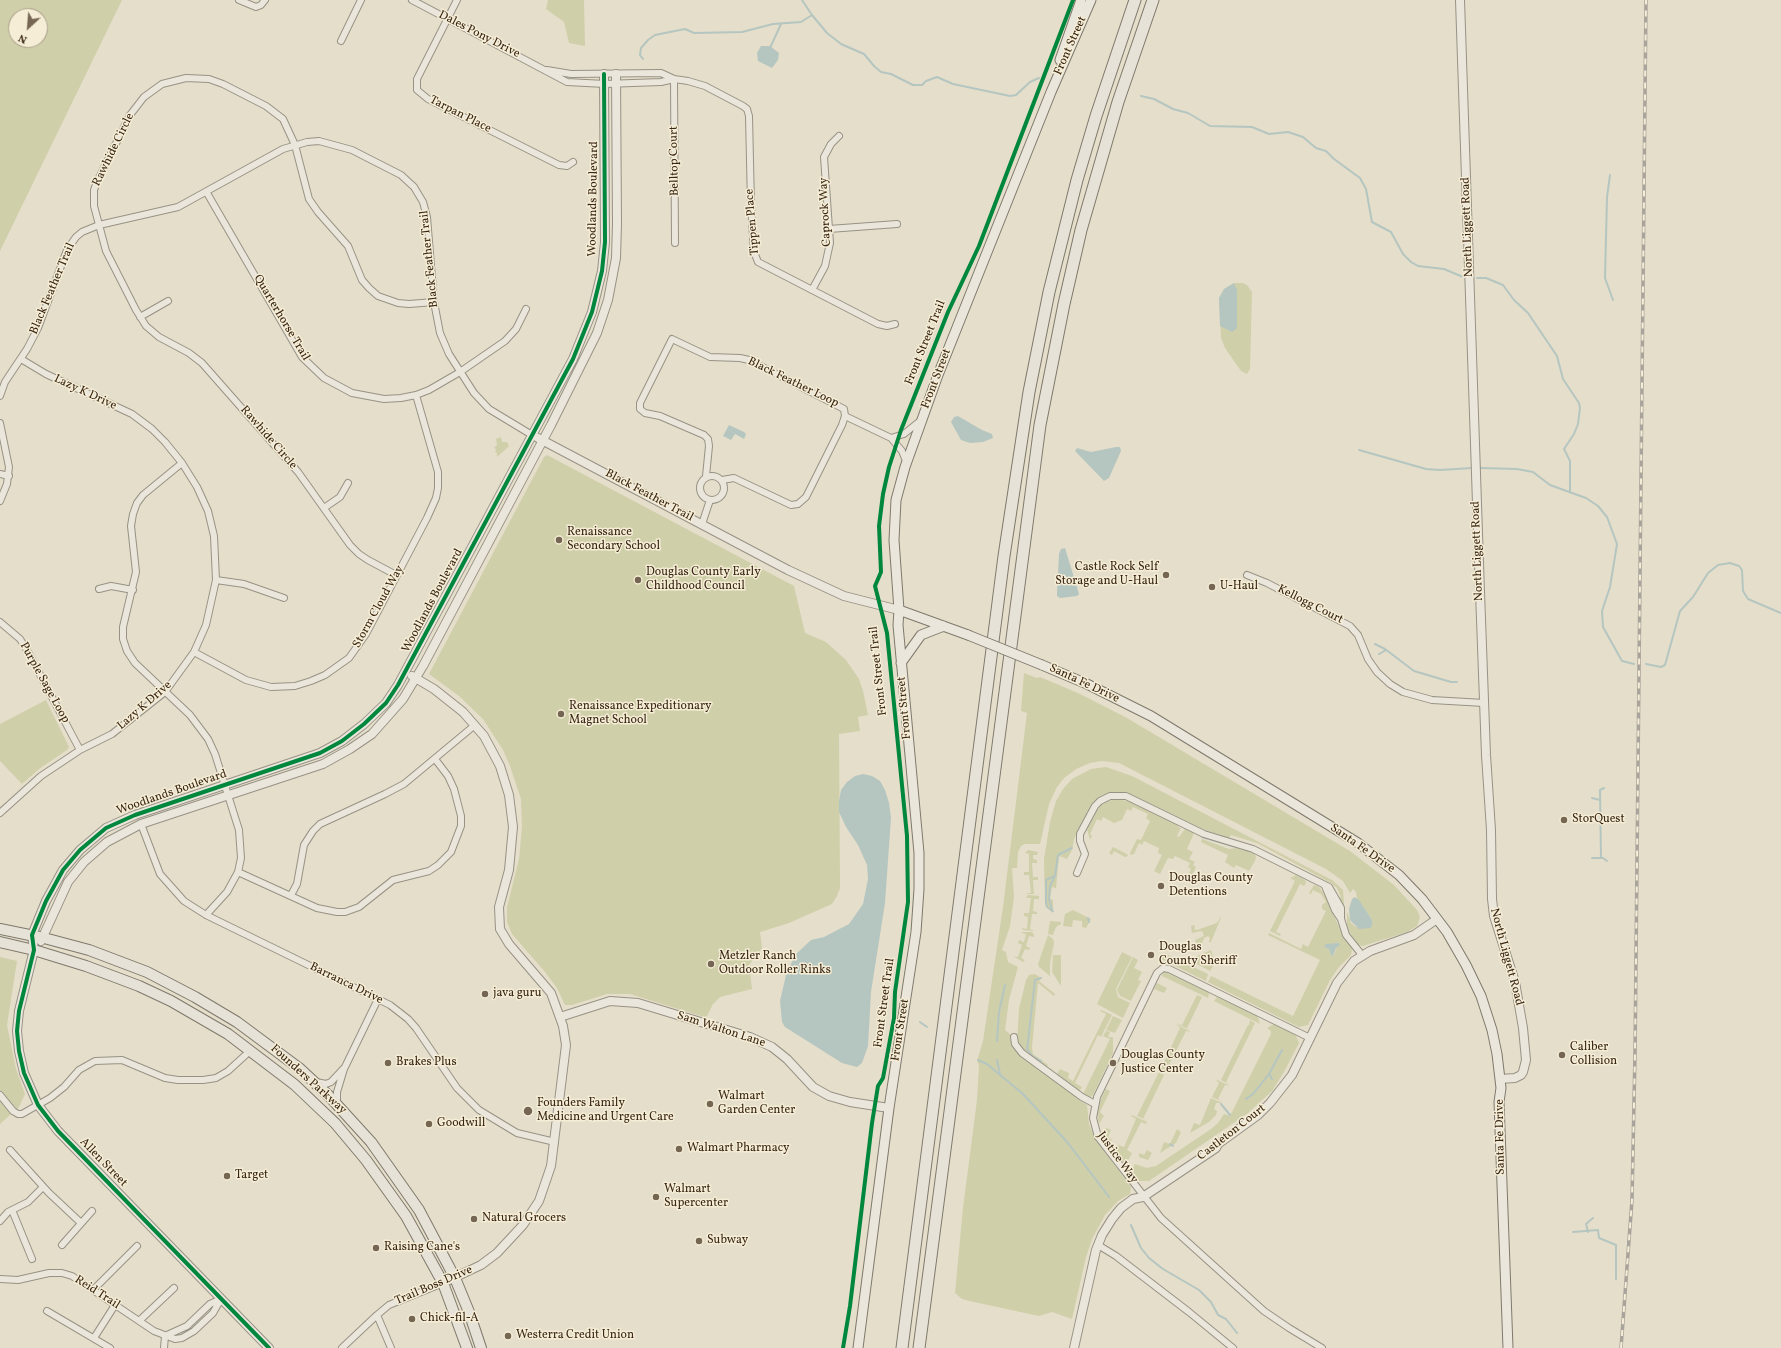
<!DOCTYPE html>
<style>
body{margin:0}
#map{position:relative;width:1781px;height:1348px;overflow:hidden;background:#e5deca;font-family:Vollkorn,serif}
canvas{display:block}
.north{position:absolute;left:8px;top:8px;width:40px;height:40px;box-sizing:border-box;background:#f5edd5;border:1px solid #a99d88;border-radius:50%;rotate:206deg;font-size:11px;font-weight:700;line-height:16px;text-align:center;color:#382514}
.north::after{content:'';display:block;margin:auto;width:14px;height:18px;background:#756654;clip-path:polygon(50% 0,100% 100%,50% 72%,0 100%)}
</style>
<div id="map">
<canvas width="1781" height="1348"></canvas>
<div class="north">N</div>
</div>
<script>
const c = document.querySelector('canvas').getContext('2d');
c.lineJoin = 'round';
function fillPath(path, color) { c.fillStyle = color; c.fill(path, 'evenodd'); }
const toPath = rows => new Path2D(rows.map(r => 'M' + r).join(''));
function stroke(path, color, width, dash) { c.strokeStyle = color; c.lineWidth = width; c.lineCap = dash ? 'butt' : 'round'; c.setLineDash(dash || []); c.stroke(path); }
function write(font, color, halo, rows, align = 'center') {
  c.font = font + ' Vollkorn,serif'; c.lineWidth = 3; c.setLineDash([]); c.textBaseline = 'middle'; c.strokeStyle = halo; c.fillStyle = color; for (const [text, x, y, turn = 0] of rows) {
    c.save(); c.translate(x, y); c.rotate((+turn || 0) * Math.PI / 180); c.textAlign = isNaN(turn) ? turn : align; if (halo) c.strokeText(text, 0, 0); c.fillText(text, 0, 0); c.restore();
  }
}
fillPath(toPath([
 [0,0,122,0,0,251],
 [16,16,40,16,40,40,16,40],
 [548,0,584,0,585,46,569,43,564,22,546,9],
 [1234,283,1243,283,1247,285,1252,292,1250,369,1247,374,1241,371,1225,348,1221,338,1219,298,1224,289],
 [501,437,502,442,507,442,509,446,497,457,497,453,495,452,496,449,494,448,497,445,496,439],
 [547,455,794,586,805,633,826,642,846,660,859,679,863,691,868,715,858,717,860,731,839,734,840,888,837,896,832,904,789,923,760,932,762,948,749,965,752,989,720,997,713,1004,707,1016,704,1017,630,994,607,994,572,1005,565,1005,557,988,545,972,512,934,507,922,507,907,519,859,522,827,521,799,510,766,503,750,483,719,459,696,429,674,544,457],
 [1024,673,1037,678,1040,677,1078,693,1127,718,1350,851,1394,885,1417,910,1420,917,1417,926,1407,932,1363,946,1358,945,1347,928,1347,912,1351,923,1356,927,1370,928,1372,920,1357,898,1356,892,1353,889,1350,893,1343,881,1326,869,1119,763,1102,761,1090,763,1076,769,1064,778,1057,787,1049,804,1040,844,1025,844,1021,846,1018,852,1017,868,1012,868,1014,897,1010,926,1002,950,1006,952,1008,962,1018,967,1009,1000,1005,1030,1011,1035,1013,1045,1058,1083,1075,1094,1079,1100,1087,1105,1089,1124,1096,1141,1131,1187,1130,1194,1118,1201,1105,1215,1092,1239,1086,1257,1072,1319,1052,1312,1039,1316,974,1302,962,1299,955,1293,963,1208,977,1100,979,1065,977,1061,983,1041,1003,907,1027,713,1021,711],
 [46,700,69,747,67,750,39,769,22,784,0,761,0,724],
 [1106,767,1132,776,1332,880,1343,890,1344,905,1342,905,1338,899,1341,897,1337,888,1331,883,1257,843,1231,835,1229,838,1205,830,1132,795,1118,792,1103,795,1093,803,1074,839,1072,850,1067,859,1059,856,1056,888,1052,887,1050,899,1053,900,1053,913,1049,910,1045,903,1044,859,1050,822,1056,801,1063,789,1072,779,1091,769],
 [1111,799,1129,801,1179,825,1178,827,1181,828,1177,836,1179,837,1184,830,1186,829,1194,833,1187,849,1193,852,1189,859,1195,862,1193,865,1196,867,1189,882,1187,882,1186,880,1191,869,1188,867,1190,863,1175,856,1173,859,1168,858,1160,874,1154,871,1162,855,1158,853,1159,848,1144,841,1142,845,1139,843,1134,854,1131,855,1130,853,1137,839,1141,840,1150,821,1146,818,1148,814,1133,807,1131,811,1127,809,1122,820,1114,823,1103,817,1101,821,1097,819,1090,834,1092,836,1090,840,1087,829,1095,813,1101,805,1109,800,1111,801],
 [1202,839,1229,849,1237,848,1254,853,1256,857,1255,861,1249,871,1236,865,1234,868,1225,862,1228,855,1201,842],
 [1113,847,1127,854,1128,856,1125,857,1114,851,1112,855,1109,853],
 [1028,850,1038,852,1037,855,1033,855,1033,859,1037,860,1037,863,1032,863,1033,877,1038,877,1038,880,1033,880,1034,894,1028,894,1026,893,1031,893,1029,875,1024,875,1024,872,1029,872,1029,854,1025,853],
 [1296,875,1305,880,1306,883,1304,886,1300,884,1276,932,1281,934,1280,936,1270,931,1295,881,1290,878],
 [1314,885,1319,887,1325,895,1343,936,1352,949,1351,955,1339,967,1330,980,1308,1025,1299,1027,1208,982,1211,976,1293,1016,1320,960,1268,935,1269,933,1301,949,1303,944,1308,947,1326,911,1322,909,1322,905,1326,902,1321,894,1313,890,1311,894,1309,893],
 [1338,943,1334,955,1331,955,1329,949,1326,948],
 [1028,895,1039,896,1039,899,1034,899,1033,911,1037,912,1037,914,1032,914,1030,929,1034,931,1023,930,1022,928,1027,929,1028,917,1024,916,1024,913,1029,913,1031,898,1026,898],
 [1073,910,1091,919,1086,928,1082,927,1082,921,1073,920,1072,927,1063,926,1065,914],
 [1222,915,1211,942,1209,942,1210,938,1208,936,1204,938,1201,946,1197,945,1195,940,1204,936,1202,931,1192,933,1191,926,1195,925,1194,929,1197,930,1217,923],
 [1050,921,1061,922,1061,924,1056,927,1053,935,1048,934],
 [1023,932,1032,932,1034,935,1034,937,1029,936,1026,946,1030,948,1029,950,1025,949,1021,958,1025,960,1023,962,1013,956,1018,957,1022,945,1018,943,1019,940,1024,942,1026,934,1021,933],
 [1048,935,1053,939,1054,943,1050,963,1050,976,1039,967,1038,964],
 [1211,950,1215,963,1210,971,1193,962,1190,959],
 [1122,952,1132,957,1116,989,1118,997,1130,1003,1123,1018,1097,1004],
 [1164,953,1208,974,1206,981,1161,959],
 [1053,955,1061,955,1061,986,1052,972],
 [0,957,17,961,7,1025,16,1069,25,1094,19,1107,0,1124],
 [1133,957,1138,960,1134,968,1142,972,1138,980,1141,981,1131,1001,1120,996,1117,990],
 [1164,971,1207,991,1209,994,1208,998,1162,976],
 [1035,974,1041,978,1039,981,1055,994,1054,996,1038,983,1032,1047,1033,1054,1048,1065,1047,1067,1053,1070,1051,1073,1041,1065,1042,1063,1040,1061,1038,1063,1027,1055,1017,1043,1019,1009,1026,980,1029,975],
 [1157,983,1167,988,1164,993,1154,989],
 [1197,995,1202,997,1187,1028,1192,1031,1176,1023,1182,1025],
 [1217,997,1257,1015,1260,1024,1214,1001],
 [1101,1010,1112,1015,1101,1037,1098,1035,1075,1083,1082,1087,1079,1092,1057,1074,1060,1069,1069,1073,1068,1078,1073,1081,1106,1014,1100,1011],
 [1113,1016,1122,1020,1115,1033,1106,1030],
 [1250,1020,1255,1023,1226,1082,1230,1085,1221,1080,1248,1025,1249,1025],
 [1176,1024,1191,1032,1186,1031,1165,1073,1160,1071,1180,1028],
 [1274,1024,1295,1034,1299,1043,1284,1072,1272,1091,1248,1113,1165,1170,1149,1181,1138,1181,1131,1172,1135,1164,1147,1168,1156,1166,1211,1129,1218,1123,1224,1114,1230,1116,1271,1034,1271,1031,1267,1028],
 [1106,1031,1110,1032,1108,1037,1113,1037,1113,1053,1093,1095,1089,1098,1083,1094,1110,1039,1103,1036],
 [1159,1072,1164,1075,1143,1119,1148,1121,1137,1116],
 [1215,1079,1230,1086,1225,1085,1218,1099,1223,1102,1212,1097,1219,1083],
 [1106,1089,1110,1091,1100,1112,1104,1116,1099,1124,1097,1113,1098,1105],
 [1211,1098,1222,1103,1216,1103,1214,1109,1217,1111,1216,1115,1209,1122,1190,1133,1194,1123,1200,1125],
 [1132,1115,1147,1122,1146,1124,1141,1122,1127,1150,1132,1153,1129,1159,1124,1162,1122,1161,1115,1150,1118,1145,1124,1147,1136,1119,1131,1116],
 [1106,1128,1111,1130,1108,1137,1112,1140,1110,1142,1107,1142,1103,1136],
 [1177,1129,1181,1132,1176,1143,1160,1153,1164,1142,1170,1144],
 [1147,1150,1152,1153,1148,1160,1139,1157,1139,1153,1144,1155]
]), '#cfcfaa');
fillPath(toPath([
 [761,46,770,46,779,53,778,60,772,68,758,61,757,53],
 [1234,283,1237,290,1237,328,1232,332,1220,326,1219,298,1224,289],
 [958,416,982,430,992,434,993,438,983,442,970,443,961,440,951,422,954,417],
 [729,425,744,432,746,434,744,439,735,434,731,440,723,436],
 [1116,447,1120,447,1121,451,1109,478,1104,481,1075,451,1077,448,1091,452],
 [1065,548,1079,594,1077,596,1060,598,1057,596,1057,593,1059,554,1061,549],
 [863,774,872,776,880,781,885,790,889,803,891,818,885,903,871,992,868,1046,862,1063,857,1067,842,1063,785,1027,782,1022,780,1001,786,975,795,955,811,940,824,937,849,924,863,904,868,879,867,865,858,845,846,827,839,812,839,801,841,790,847,782,855,776],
 [1355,897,1359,900,1372,920,1372,926,1370,928,1359,929,1350,920,1349,909,1352,899],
 [1339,943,1340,945,1336,948,1333,956,1331,955,1329,949,1324,947,1326,944]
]), '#b5c6c1');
stroke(toPath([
 [802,0,812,15],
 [770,48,781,24],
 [643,59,640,55,641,48,648,40,655,35,685,29,694,33,742,32,773,24,801,22,812,15,827,33,841,44,864,54,874,66,881,72,891,74,913,85,922,85,926,81,937,77,953,84,1010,96,1016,95,1030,82,1039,78],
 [1141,96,1154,99,1173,109,1188,113,1210,126,1252,127,1269,134,1288,132,1303,137,1316,148,1326,151,1334,159,1360,178,1366,189,1372,222,1391,232,1403,254,1411,262,1418,266,1444,269,1463,277],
 [1610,175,1607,197,1605,278,1613,300],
 [1477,278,1486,278,1503,285,1514,300,1528,313,1557,356,1563,379,1579,403,1580,408,1578,424,1574,434,1564,449,1570,461,1570,492],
 [1359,450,1426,469,1440,470,1472,468],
 [1480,468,1517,469,1533,472,1550,485,1586,498,1598,506,1607,517,1617,544,1610,587,1602,611,1603,627,1622,661,1634,664],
 [1375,644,1385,649,1414,671,1451,682,1457,682],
 [1379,654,1386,650],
 [1646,664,1661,667,1665,665,1680,611,1693,597,1708,573,1718,565,1730,563,1739,566,1742,570,1743,591,1748,599,1781,613],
 [1592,798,1600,800],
 [1202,837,1236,847],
 [1592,858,1603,858,1607,861],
 [1601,858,1600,790,1604,788],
 [1052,910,1049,899,1050,886,1054,878],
 [1053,911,1047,907,1046,903,1046,880,1055,876,1058,855,1072,848],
 [1088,918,1089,922],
 [920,1022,927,1027],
 [997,1041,999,1012,1005,985],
 [1027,1049,1033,1057,1041,1061],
 [1027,1050,1035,980,1041,978],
 [978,1060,987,1064,1023,1094,1068,1143,1109,1197],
 [997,1060,1000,1074],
 [1272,1079,1269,1074,1282,1050],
 [1246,1099,1253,1094,1269,1074],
 [1221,1104,1230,1115],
 [1170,1144,1173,1146],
 [1131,1225,1141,1248,1149,1258,1163,1269,1199,1290,1211,1302,1218,1315,1226,1319,1237,1333],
 [1573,1232,1598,1230,1599,1238,1616,1245,1616,1279],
 [1588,1232,1586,1224,1593,1218]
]), '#b5c6c1', 2);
const minor = toPath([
 [239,0,256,7,261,5,265,0],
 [412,0,567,82,605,84,661,82,674,79],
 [457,0,417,79,417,90,428,99,559,165,567,166,573,162],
 [341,41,361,0],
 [547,70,571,74,661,73,674,79,688,81,705,86,743,106,747,109,749,116,751,205,754,252,758,262,878,324,887,326,895,324],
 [674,79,675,243],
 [207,193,302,357,324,378,352,393,384,399,401,398,416,395,429,390,460,372,505,341,516,329,526,309],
 [829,229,897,224],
 [812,290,825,266,830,243,824,157,831,144,839,136],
 [140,317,168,301],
 [0,396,5,382,27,349,38,328,67,250,76,237,82,232,99,225,178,207,283,149,307,142,319,141,352,150,401,175,414,187,423,202,427,217,434,302,440,333,449,354,474,393,489,409,532,435],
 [845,416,891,438,902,451,906,461],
 [0,423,9,467,7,484,0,501],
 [891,438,904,434,920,421],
 [182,463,143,495,137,503,133,514,131,526,136,572,123,627,123,639,127,651,135,663,190,715,208,739,215,754,239,830,241,858,238,872,227,892,206,915],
 [0,474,9,476],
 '700 488a12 12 0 1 1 24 0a12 12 0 1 1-24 0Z',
 [706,476,709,446,708,439,704,435,660,416,645,413,640,409,640,403,672,339,710,357,740,358,749,360,844,409,845,416,842,425,806,497,798,504,791,505,734,478,722,480],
 [324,508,340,497,348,483],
 [702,524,710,500],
 [396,575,368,560,359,554,350,545,298,472,202,363,189,353,159,337,146,326,136,310,106,251,94,206,94,190,97,182,130,115,144,97,162,84,186,78,209,79,223,84,266,106,283,119,295,145,309,199,318,212,348,246,362,280,369,288,378,296,398,303,409,304,434,302],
 [1247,575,1267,583,1350,626,1358,635,1368,659,1377,672,1390,684,1403,692,1432,700,1484,703],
 [216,580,244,584,284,598],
 [99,589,111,586,133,590],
 [0,622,20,639,28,652,80,750],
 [194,652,246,680,271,687,295,686,311,681,325,675,349,658,366,634,427,518,436,498,438,488,438,472,416,395],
 [0,813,41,776,80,750,112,734,165,692,194,652,206,625,216,580,214,536,208,511,197,487,182,463,165,442,152,429,132,414,46,374,21,359],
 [141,824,160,874,184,901,206,915,390,1005,408,1019,416,1028,457,1088,479,1110,517,1133,555,1142],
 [238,872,317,908,337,912,345,912,359,907,393,880,429,871,438,865,451,852,461,826,461,816,454,789,448,776,435,759],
 [1077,873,1085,854,1080,841,1080,834,1095,806,1100,801,1110,796,1126,796,1204,834,1253,849,1329,887,1341,908,1341,919,1346,935,1362,955],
 [1325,886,1335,910,1341,919],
 [291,895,297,884,304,845,313,831,320,824,385,794,404,784,475,725],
 [1014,1037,1015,1044,1022,1053,1082,1097,1095,1104],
 [1310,1038,1169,969,1163,968,1157,973,1097,1097,1093,1118,1098,1137,1161,1218,1264,1311,1289,1328,1322,1348],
 [316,1082,326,1084,331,1082,345,1067,378,999],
 [0,1095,13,1111,18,1114,22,1114,50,1098,64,1087,79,1070,95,1061,122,1060,165,1078,178,1080,203,1080,216,1078,228,1071,251,1050],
 [337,1104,337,1092,344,1069],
 [10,1150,49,1193,81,1223],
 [12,1210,32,1259],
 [0,1221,8,1212,28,1202,43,1187],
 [62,1245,92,1211],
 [1098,1245,1116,1256,1189,1312,1233,1348],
 [0,1279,18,1280,49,1273,62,1273,72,1276,154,1331,175,1339,182,1338,194,1331,213,1313,221,1299],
 [93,1290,137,1246],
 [47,1311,110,1348],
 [377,1315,391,1348],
 [139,1321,174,1288],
 [165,1336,187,1326,210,1304,221,1299],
 [94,1338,115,1305],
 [164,1348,165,1336],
 [342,1348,377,1315,389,1305,443,1283]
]);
const tertiary = toPath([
 [1460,0,1480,592,1486,755,1491,830,1492,899,1494,916,1515,982,1523,1028,1526,1060,1523,1072,1521,1075,1515,1078,1500,1079],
 [538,438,788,570,844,596,899,610],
 [412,676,434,689,463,712,484,736,500,766,509,795,513,827,509,870,499,907,500,929,509,944,551,993,563,1026,566,1045,551,1166,539,1201,523,1225,497,1253,481,1265,443,1283],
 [41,941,68,882,84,862,107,842,141,824,323,764,350,749,372,734,403,699,423,666,551,425,597,333,608,300,616,258,617,224,616,74],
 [560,1017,610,1001,638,1003,750,1037,772,1047,787,1059,813,1087,829,1096,850,1102,889,1108],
 [269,1348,58,1131,38,1105,24,1073,19,1051,17,1031,19,1011,34,950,32,935,46,901,63,870,80,850,106,828,135,815,320,753,342,741,364,724,386,703,398,685,573,359,592,312,602,271,605,242,604,74],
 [1074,1348,1096,1250,1102,1235,1112,1219,1121,1208,1133,1199,1143,1197,1216,1148,1218,1144,1258,1115,1270,1103,1292,1075,1337,983,1354,961,1370,951,1414,935,1437,919]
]);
const secondary = toPath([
 [1060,60,1081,0],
 [899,610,968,635],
 [901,663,921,635,944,626],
 [1042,665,1087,684,1151,716,1358,843,1399,875,1422,899,1447,932,1466,965,1481,996,1492,1030,1497,1054,1501,1088,1499,1102,1508,1348],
 [858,1348,889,1108,916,932,919,889,919,853,898,625,899,610,894,540,896,500,905,467,938,375,1051,92,1091,0]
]);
const trunk = toPath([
 [0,929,44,938,89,950,147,972,195,997,237,1022,299,1068,329,1096,371,1142,419,1210,455,1278,469,1312,481,1348],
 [0,942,34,950,86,966,139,986,171,1001,228,1034,295,1085,335,1123,366,1160,406,1216,443,1283,467,1348]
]);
const motorway = toPath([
 [902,1348,1004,556,1029,392,1049,292,1077,180,1096,116,1135,0],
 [919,1348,1040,425,1064,304,1081,230,1118,102,1153,0]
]);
stroke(minor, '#989285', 8);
stroke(tertiary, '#989285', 10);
stroke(secondary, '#7f796c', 11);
stroke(trunk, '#7f796c', 12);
stroke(motorway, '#7f796c', 13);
stroke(minor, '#eae6dc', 6);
stroke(tertiary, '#eae6dc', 8);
stroke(secondary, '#eae6dc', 9);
stroke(trunk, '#e6e2d7', 10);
stroke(motorway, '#e6e2d7', 11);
const rail = toPath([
 [1621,1348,1632,1200,1635,1054,1646,0]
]);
stroke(rail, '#a9a49b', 3.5);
stroke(rail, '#f5edd5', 2, [6]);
const secondaryBridge = toPath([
 [968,635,1042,665]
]);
stroke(secondaryBridge, '#7f796c', 11, []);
stroke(secondaryBridge, '#eae6dc', 9);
stroke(toPath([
 [269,1348,58,1131,38,1105,24,1073,19,1051,17,1031,19,1011,34,950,32,935,46,901,63,870,80,850,106,828,135,815,320,753,342,741,364,724,386,703,398,685,573,359,592,312,602,271,605,242,604,74],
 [843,1348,850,1306,872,1123,878,1086,883,1078,894,1018,895,992,908,902,907,836,887,633,875,586,881,572,879,526,883,494,889,467,901,430,948,312,979,246,1073,0]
]), '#00873e', 4);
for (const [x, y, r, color] of [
 [559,540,4,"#756654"],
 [1166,575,4,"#756654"],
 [638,580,4,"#756654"],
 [1212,587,4,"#756654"],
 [561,714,4,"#756654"],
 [1564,820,4,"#756654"],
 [1161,886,4,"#756654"],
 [1151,955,4,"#756654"],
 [711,964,4,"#756654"],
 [485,994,4,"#756654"],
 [1562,1055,4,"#756654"],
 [388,1063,4,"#756654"],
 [1113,1063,4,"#756654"],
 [710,1104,4,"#756654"],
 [528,1111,5,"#756654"],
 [429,1124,4,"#756654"],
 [679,1149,4,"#756654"],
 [227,1176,4,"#756654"],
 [656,1197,4,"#756654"],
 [474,1219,4,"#756654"],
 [699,1241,4,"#756654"],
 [376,1248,4,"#756654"],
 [412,1319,4,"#756654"],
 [508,1336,4,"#756654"]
]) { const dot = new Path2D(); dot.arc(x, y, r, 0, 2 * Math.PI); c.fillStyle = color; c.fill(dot); stroke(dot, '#f5edd5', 1.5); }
write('12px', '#382514', '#f5edd5', [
 ["Dales Pony Drive",479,35,27],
 ["Front Street",1071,46,-66],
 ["Tarpan Place",460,115,27],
 ["Rawhide Circle",114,150,-64],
 ["Belltop Court",675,161,-91],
 ["Woodlands Boulevard",594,199,-89],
 ["Caprock Way",826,212,-93],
 ["Tippen Place",753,222,-95],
 ["North Liggett Road",1468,227,-92],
 ["Black Feather Trail",430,259,-96],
 ["Black Feather Trail",53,289,-67],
 ["Quarterhorse Trail",281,318,59],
 ["Front Street Trail",926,343,-68],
 ["Front Street",937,379,-69],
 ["Black Feather Loop",793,383,26],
 ["Lazy K Drive",85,393,25],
 ["Rawhide Circle",268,438,49],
 ["Black Feather Trail",649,496,28],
 ["North Liggett Road",1478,551,-92],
 ["Woodlands Boulevard",433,601,-62],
 ["Kellogg Court",1310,605,27],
 ["Storm Cloud Way",379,607,-61],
 ["Front Street Trail",879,671,-96],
 ["Purple Sage Loop",44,683,61],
 ["Santa Fe Drive",1084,684,25],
 ["Lazy K Drive",145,706,-41],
 ["Front Street",905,708,-95],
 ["Woodlands Boulevard",172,793,-19],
 ["Santa Fe Drive",1362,849,35],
 ["North Liggett Road",1506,957,75],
 ["Barranca Drive",346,984,26],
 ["Front Street Trail",885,1003,-82],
 ["Sam Walton Lane",721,1030,18],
 ["Front Street",901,1030,-81],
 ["Founders Parkway",308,1080,42],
 ["Castleton Court",1232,1133,-38],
 ["Santa Fe Drive",1501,1137,-91],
 ["Justice Way",1117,1158,54],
 ["Allen Street",103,1163,46],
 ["Trail Boss Drive",434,1286,-23],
 ["Reid Trail",97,1293,33]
]);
write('12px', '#382514', '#f5edd5', [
 ["Renaissance",567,533],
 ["Secondary School",567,547],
 ["Castle Rock Self",1158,568,"right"],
 ["Storage and U-Haul",1158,582,"right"],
 ["Douglas County Early",646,573],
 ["Childhood Council",646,587],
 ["U-Haul",1220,587],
 ["Renaissance Expeditionary",569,707],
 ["Magnet School",569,721],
 ["StorQuest",1572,820],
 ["Douglas County",1169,879],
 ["Detentions",1169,893],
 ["Douglas",1159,948],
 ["County Sheriff",1159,962],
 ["Metzler Ranch",719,957],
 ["Outdoor Roller Rinks",719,971],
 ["java guru",493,994],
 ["Caliber",1570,1048],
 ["Collision",1570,1062],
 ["Douglas County",1121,1056],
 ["Justice Center",1121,1070],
 ["Brakes Plus",396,1063],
 ["Walmart",718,1097],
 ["Garden Center",718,1111],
 ["Founders Family",537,1104],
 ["Medicine and Urgent Care",537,1118],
 ["Goodwill",437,1124],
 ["Walmart Pharmacy",687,1149],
 ["Target",235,1176],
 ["Walmart",664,1190],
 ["Supercenter",664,1204],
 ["Natural Grocers",482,1219],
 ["Subway",707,1241],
 ["Raising Cane's",384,1248],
 ["Chick-fil-A",420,1319],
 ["Westerra Credit Union",516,1336]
], 'left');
</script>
